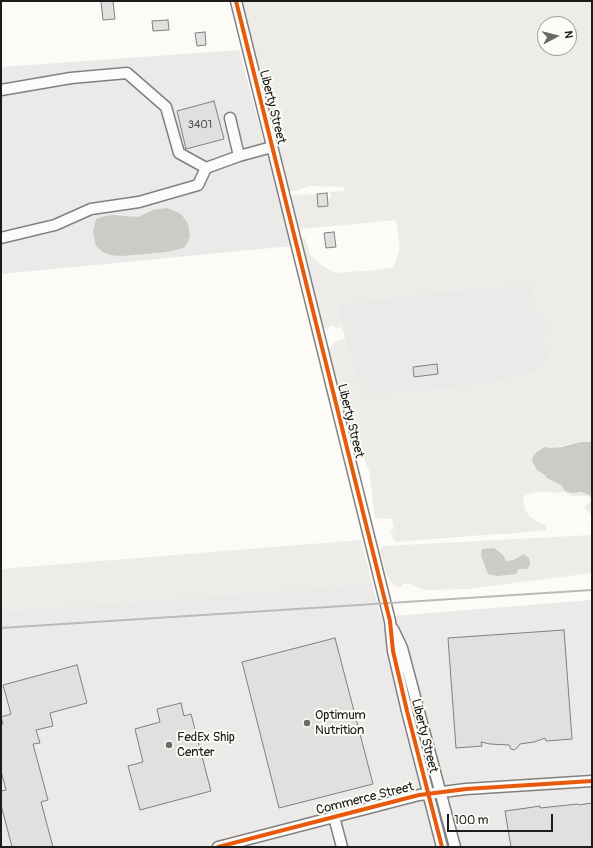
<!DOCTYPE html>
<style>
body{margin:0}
#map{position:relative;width:593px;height:848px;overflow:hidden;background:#fcfbf8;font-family:Pangolin,sans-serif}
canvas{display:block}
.frame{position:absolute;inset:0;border:2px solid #1c1c1c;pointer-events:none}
.north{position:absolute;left:537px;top:16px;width:40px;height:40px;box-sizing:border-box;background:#fdfcf7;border:1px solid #a3a29f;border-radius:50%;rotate:83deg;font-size:11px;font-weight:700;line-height:16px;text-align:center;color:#1c1c1c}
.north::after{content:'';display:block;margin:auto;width:14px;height:18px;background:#6a6a69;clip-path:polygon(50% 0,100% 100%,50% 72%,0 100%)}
.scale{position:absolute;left:447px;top:814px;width:106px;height:18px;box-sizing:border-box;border:2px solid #1c1c1c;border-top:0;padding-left:5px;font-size:12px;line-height:14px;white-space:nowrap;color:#1c1c1c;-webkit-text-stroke:3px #fdfcf7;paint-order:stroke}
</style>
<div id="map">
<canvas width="593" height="848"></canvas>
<div class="frame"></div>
<div class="north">N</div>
<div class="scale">100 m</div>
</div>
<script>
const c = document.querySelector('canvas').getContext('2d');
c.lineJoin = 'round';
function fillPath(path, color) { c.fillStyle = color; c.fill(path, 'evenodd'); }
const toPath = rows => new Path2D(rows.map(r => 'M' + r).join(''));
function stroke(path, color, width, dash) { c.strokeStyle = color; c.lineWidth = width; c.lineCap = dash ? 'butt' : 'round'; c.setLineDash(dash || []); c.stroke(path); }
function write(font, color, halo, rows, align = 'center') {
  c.font = font + ' Pangolin,sans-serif'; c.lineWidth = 4; c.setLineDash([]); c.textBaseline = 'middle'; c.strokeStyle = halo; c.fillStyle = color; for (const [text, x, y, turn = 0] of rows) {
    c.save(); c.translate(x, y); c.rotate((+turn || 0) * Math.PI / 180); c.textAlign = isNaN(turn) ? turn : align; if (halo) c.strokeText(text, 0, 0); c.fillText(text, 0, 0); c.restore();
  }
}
fillPath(toPath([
 [239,50,292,246,1,274,1,67],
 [527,284,531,284,538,312,544,310,549,330,542,335,550,356,544,367,534,374,483,385,444,390,361,396,336,304,433,292],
 [372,583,381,617,592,600,592,847,1,847,1,611,167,599]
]), '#ebeae8');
fillPath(toPath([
 [243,1,592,1,592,442,581,442,551,448,545,447,538,451,533,456,532,461,537,470,545,475,547,478,561,485,565,491,572,493,581,492,591,495,592,516,584,507,591,501,588,496,572,496,564,492,557,493,549,492,537,492,528,494,523,497,525,509,529,516,538,522,546,526,546,530,508,534,496,534,395,542,390,530,394,529,392,519,375,518,369,470,362,455,355,451,348,429,347,420,330,354,329,349,335,342,345,338,361,396,444,390,483,385,534,374,544,367,550,356,542,335,549,330,544,311,538,312,531,284,527,284,433,292,336,304,342,327,338,328,330,325,328,330,324,328,321,324,300,240,302,238,305,238,310,254,316,261,323,266,335,273,377,270,394,267,400,248,396,220,301,229,297,228,290,197,292,195,317,194,318,207,328,206,328,199,331,198,330,192,344,191,344,187,309,186,296,191,289,191,244,14],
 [545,24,569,24,569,48,545,48],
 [592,535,592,573,468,589,428,590,418,588,408,583,403,584,399,588,391,583,386,573,380,551,383,546],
 [361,540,372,583,167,599,1,611,1,569]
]), '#edece8');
fillPath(toPath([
 [167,208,177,212,182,215,188,224,190,236,186,246,183,248,167,252,122,256,110,255,103,252,96,246,93,232,96,219,105,216,112,215,138,217,153,210],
 [581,442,592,442,592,496,581,492,572,493,565,491,561,485,547,478,545,475,537,470,532,461,533,456,538,451,545,447,551,448,561,447],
 [494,548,503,555,506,561,514,560,524,554,529,558,530,565,527,569,518,569,516,574,497,576,488,574,481,555,482,549]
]), '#cccbc7');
const building = toPath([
 [101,1,113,1,115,19,103,20,101,1],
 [168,20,169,30,153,31,152,21,168,20],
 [205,32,206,45,197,46,195,33,205,32],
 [214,101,224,139,186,149,177,111,214,101],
 [327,193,328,206,318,207,317,194,327,193],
 [334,232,336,247,326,248,324,233,334,232],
 [437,364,438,374,414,377,413,367,437,364],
 [564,630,572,739,546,741,545,738,534,742,520,744,517,748,514,750,511,749,509,745,490,744,481,742,482,746,456,748,448,638,564,630],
 [335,638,373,784,279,808,242,662,335,638],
 [77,665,87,703,50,713,53,726,36,730,40,743,33,744,48,800,41,802,53,847,12,847,1,805,1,791,6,790,1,771,1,725,3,724,1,717,11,714,3,685,77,665],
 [181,703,184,716,191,714,211,791,140,810,128,766,143,762,135,729,160,722,157,709,181,703],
 [592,803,592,847,511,847,505,811,527,808,540,806,540,808,578,804,579,805,592,803]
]);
fillPath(building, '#e1e0de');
stroke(building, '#81807f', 1);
const minor = toPath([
 [236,1,390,621,393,651,407,711,442,847],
 [1,90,71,78,127,73,166,107,179,153,206,168],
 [230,118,239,156],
 [1,238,55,225,91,209,139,202,198,185,206,168,239,156,272,147],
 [393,629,402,648,455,847],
 [334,817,342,847],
 [218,847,419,795,466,789,592,781]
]);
stroke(minor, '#81807f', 13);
stroke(minor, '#fbfbf9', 10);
stroke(toPath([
 [1,628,592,590]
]), '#bbbab8', 2);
stroke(toPath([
 [236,1,390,621,393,651,407,711,442,847],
 [218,847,419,795,466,789,592,781]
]), '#e8590c', 4);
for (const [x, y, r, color] of [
 [307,723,4,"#6a6a69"],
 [169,745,4,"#6a6a69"]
]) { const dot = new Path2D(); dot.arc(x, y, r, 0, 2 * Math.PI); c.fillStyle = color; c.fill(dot); stroke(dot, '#fdfcf7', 1.5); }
write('11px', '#4d4d4c', null, [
 ["3401",200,125]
]);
write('13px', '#1c1c1c', '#fdfcf7', [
 ["Liberty Street",272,107,76],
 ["Liberty Street",350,421,76],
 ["Liberty Street",424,736,76],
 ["Commerce Street",365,799,-14]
]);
write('13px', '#1c1c1c', '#fdfcf7', [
 ["Optimum",315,716],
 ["Nutrition",315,731],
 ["FedEx Ship",177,738],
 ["Center",177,753]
], 'left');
</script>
